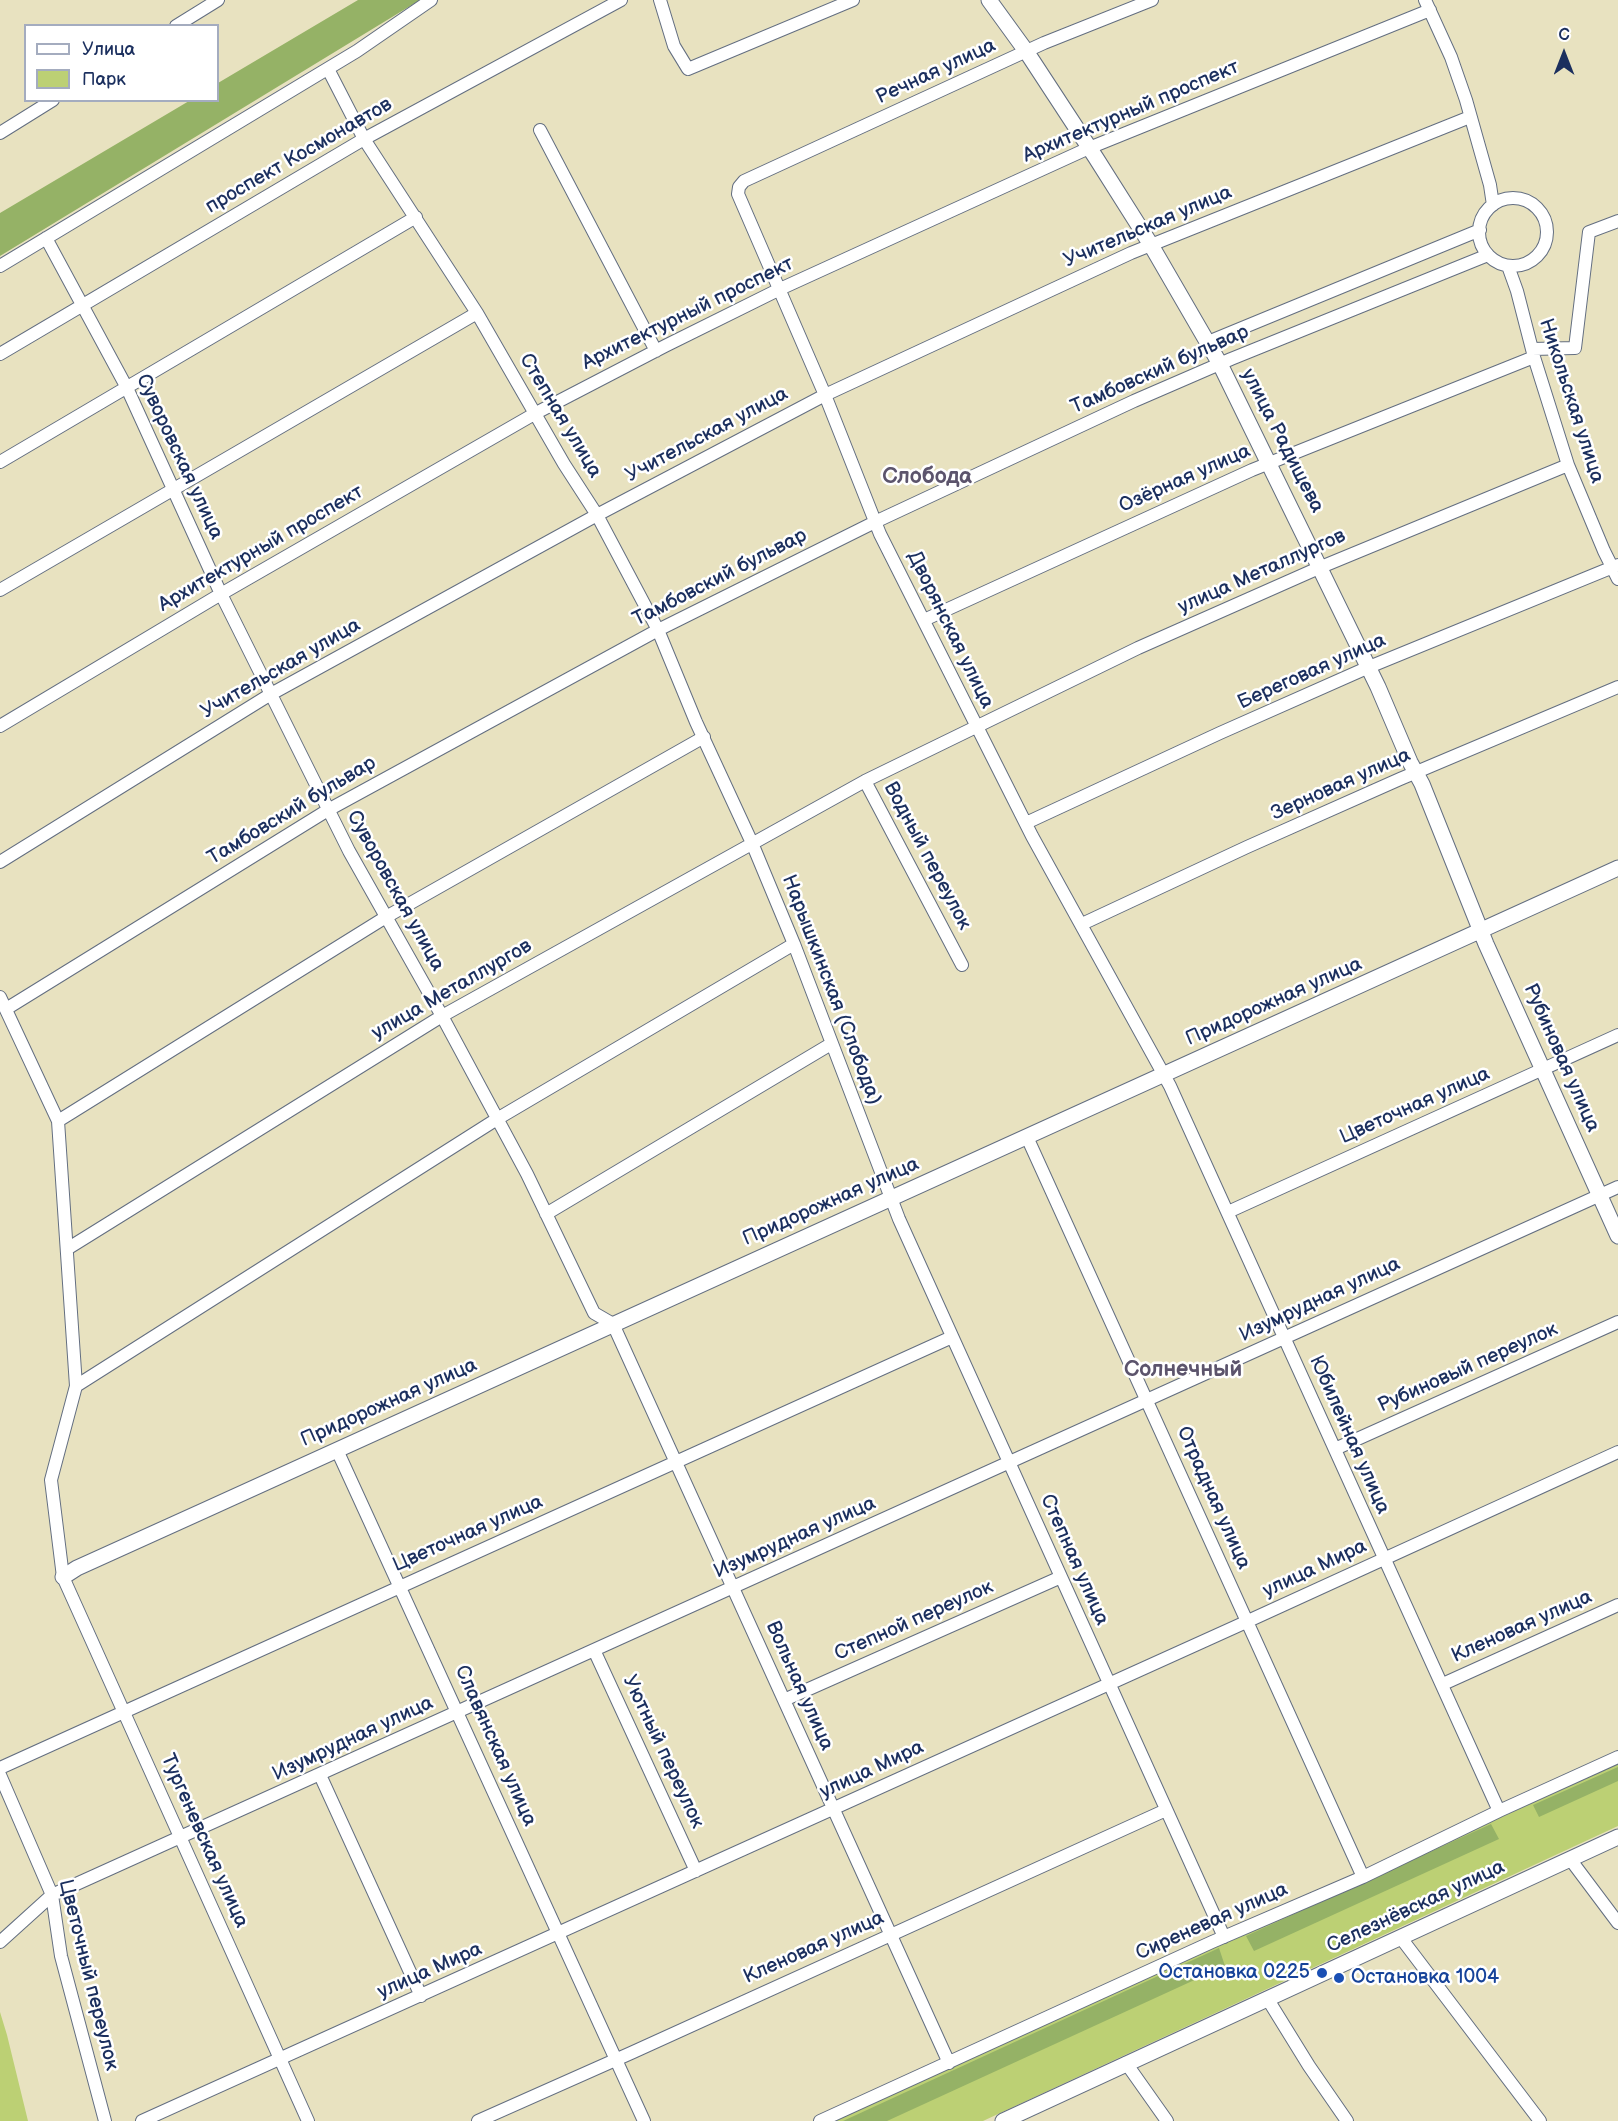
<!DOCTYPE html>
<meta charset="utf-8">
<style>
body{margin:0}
#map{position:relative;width:1618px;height:2121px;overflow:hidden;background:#e8e2c0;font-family:"Balsamiq Sans",sans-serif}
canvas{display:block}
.legend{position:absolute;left:24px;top:24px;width:195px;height:78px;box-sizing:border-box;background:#fff;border:2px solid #a4acbf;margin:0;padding:8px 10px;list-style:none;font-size:18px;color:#1b2f5e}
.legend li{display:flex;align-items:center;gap:12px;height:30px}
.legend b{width:30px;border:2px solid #a4acbf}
.north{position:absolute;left:1534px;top:24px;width:60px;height:60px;-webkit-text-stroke:4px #fff;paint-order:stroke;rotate:0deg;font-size:16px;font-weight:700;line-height:24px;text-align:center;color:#1b2f5e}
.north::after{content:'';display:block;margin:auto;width:21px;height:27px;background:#1b2f5e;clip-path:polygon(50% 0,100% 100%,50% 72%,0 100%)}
</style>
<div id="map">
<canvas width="1618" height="2121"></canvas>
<ul class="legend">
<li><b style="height:8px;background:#fff"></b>Улица</li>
<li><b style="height:16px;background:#bcd074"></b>Парк</li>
</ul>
<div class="north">С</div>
</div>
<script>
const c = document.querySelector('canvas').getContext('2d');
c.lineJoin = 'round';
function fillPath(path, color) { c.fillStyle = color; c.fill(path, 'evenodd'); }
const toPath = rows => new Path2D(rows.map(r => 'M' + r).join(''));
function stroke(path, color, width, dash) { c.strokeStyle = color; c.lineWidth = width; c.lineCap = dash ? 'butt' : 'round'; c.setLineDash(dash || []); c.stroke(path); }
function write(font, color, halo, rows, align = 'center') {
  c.font = font + ' "Balsamiq Sans",sans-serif'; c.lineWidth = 5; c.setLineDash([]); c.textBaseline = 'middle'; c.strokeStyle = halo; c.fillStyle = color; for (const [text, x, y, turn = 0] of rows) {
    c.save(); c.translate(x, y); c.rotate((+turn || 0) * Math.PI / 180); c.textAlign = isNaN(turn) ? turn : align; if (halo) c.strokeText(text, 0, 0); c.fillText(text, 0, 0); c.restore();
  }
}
fillPath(toPath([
 [1618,1764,1618,1826,983,2121,831,2121],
 [0,2012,7,2035,28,2121,0,2121]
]), '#bcd074');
fillPath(toPath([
 [358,0,420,0,0,256,0,213,189,101,218,100,218,83],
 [1618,1767,1618,1781,1539,1817,1533,1805],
 [1491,1824,1499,1839,1254,1951,1246,1936],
 [1219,1948,1225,1966,887,2121,843,2121]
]), '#95b266');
const minor = toPath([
 [660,0,674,46,688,69,853,0],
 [1152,0,1044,43,744,181,739,187,738,194,825,395,880,534,1032,836,1170,1086,1499,1811],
 [1425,0,1451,57,1466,100,1490,185,1493,205],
 [176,26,218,0],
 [328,69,364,139,477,313,564,464,597,515,658,630,696,722,752,843,794,944,899,1219,1224,1937],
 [540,130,656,351],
 [0,133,53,100],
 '1479 232a34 34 0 1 1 68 0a34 34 0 1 1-68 0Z',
 [46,238,127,388,221,594,349,851,442,1016,527,1174,594,1313,613,1324,949,2063],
 [0,266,357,51,431,0],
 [1508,266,1517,291,1534,357,1568,465,1604,551,1618,579],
 [1208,342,1480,230],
 [1532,349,1575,348,1589,232,1618,221],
 [0,354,364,139,621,0],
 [0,462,416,217],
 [0,590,477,313],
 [924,620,1252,470,1534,357],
 [0,726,221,594,536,413,665,346,780,289,1089,148,1430,10],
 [1026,823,1220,733,1369,667,1618,565],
 [0,862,271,694,597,515,825,395,1131,253,1470,117],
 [1082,924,1247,847,1400,779,1618,687],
 [962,965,865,781,1138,648,1321,567,1568,465],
 [0,997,58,1121,76,1386,51,1480,63,1577,308,2121],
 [6,1009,328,810,658,630,875,522,1134,401,1231,359,1488,255],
 [58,1121,386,917,704,737],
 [1027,1137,1363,1877],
 [1228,1212,1618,1035],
 [546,1214,831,1044],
 [67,1249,442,1016,865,781],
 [76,1386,497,1119,794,944],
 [1335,1449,1618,1322],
 [337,1450,644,2121],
 [594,1650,696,1871],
 [1443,1684,1618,1605],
 [784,1700,1061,1577],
 [0,1768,952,1337],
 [0,1775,52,1895,61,1956,105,2121],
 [320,1775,421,1996],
 [1570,1859,1618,1923],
 [1401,1938,1540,2121],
 [0,1942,52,1895,1618,1187],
 [1267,1998,1309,2066,1347,2121],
 [1126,2063,1167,2121],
 [142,2121,1235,1627,1618,1452],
 [478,2121,631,2053,1166,1810],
 [820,2121,1212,1942,1363,1877,1499,1811,1618,1757]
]);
const tertiary = toPath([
 [989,0,1026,51,1096,158,1151,245,1220,364,1378,687,1410,762,1422,784,1486,944,1618,1236],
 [63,1577,77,1568,203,1511,1618,868],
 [1003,2121,1618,1837]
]);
stroke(minor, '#636e80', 14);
stroke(tertiary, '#636e80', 17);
stroke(minor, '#fff', 12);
stroke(tertiary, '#fff', 15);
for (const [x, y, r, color] of [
 [1322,1973,6,"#1a4fb4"],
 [1339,1978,6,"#1a4fb4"]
]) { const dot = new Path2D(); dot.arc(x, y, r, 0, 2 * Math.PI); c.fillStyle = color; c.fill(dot); stroke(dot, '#fff', 2); }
write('20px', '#1b2f5e', '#fff', [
 ["Речная улица",936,72,-25],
 ["Архитектурный проспект",1131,112,-23],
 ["проспект Космонавтов",299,156,-30],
 ["Учительская улица",1148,227,-23],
 ["Архитектурный проспект",688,314,-26],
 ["Тамбовский бульвар",1160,370,-24],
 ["Никольская улица",1571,401,72],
 ["Степная улица",560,416,59],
 ["Учительская улица",707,435,-28],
 ["улица Радищева",1282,441,63],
 ["Суворовская улица",179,457,65],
 ["Озёрная улица",1185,479,-24],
 ["Архитектурный проспект",261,549,-30],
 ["улица Металлургов",1262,572,-24],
 ["Тамбовский бульвар",720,578,-27],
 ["Дворянская улица",950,630,64],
 ["Учительская улица",281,669,-30],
 ["Береговая улица",1312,672,-24],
 ["Зерновая улица",1341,785,-24],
 ["Тамбовский бульвар",292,811,-31],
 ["Водный переулок",927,856,62],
 ["Суворовская улица",395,891,61],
 ["улица Металлургов",452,990,-30],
 ["Нарышкинская (Слобода)",831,990,69],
 ["Придорожная улица",1274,1002,-24],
 ["Рубиновая улица",1561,1058,66],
 ["Цветочная улица",1415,1106,-24],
 ["Придорожная улица",831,1202,-24],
 ["Изумрудная улица",1320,1300,-25],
 ["Рубиновый переулок",1468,1368,-24],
 ["Придорожная улица",389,1403,-24],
 ["Юбилейная улица",1349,1435,66],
 ["Отрадная улица",1213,1498,66],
 ["Цветочная улица",468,1534,-24],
 ["Изумрудная улица",795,1538,-24],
 ["Степная улица",1074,1560,66],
 ["улица Мира",1315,1569,-25],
 ["Степной переулок",914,1621,-24],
 ["Кленовая улица",1522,1627,-24],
 ["Вольная улица",799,1686,66],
 ["Изумрудная улица",353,1739,-25],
 ["Славянская улица",495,1746,66],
 ["Уютный переулок",663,1752,65],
 ["улица Мира",872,1770,-25],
 ["Тургеневская улица",204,1841,66],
 ["Селезнёвская улица",1416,1907,-25],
 ["Сиреневая улица",1212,1922,-24],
 ["Кленовая улица",814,1948,-24],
 ["улица Мира",430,1971,-24],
 ["Цветочный переулок",88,1975,76]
]);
write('20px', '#164399', '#fff', [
 ["Остановка 0225",1310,1973],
 ["Остановка 1004",1351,1978,"left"]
], 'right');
write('bold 22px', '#5c546c', '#fff', [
 ["Слобода",927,477],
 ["Солнечный",1183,1370]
]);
</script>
